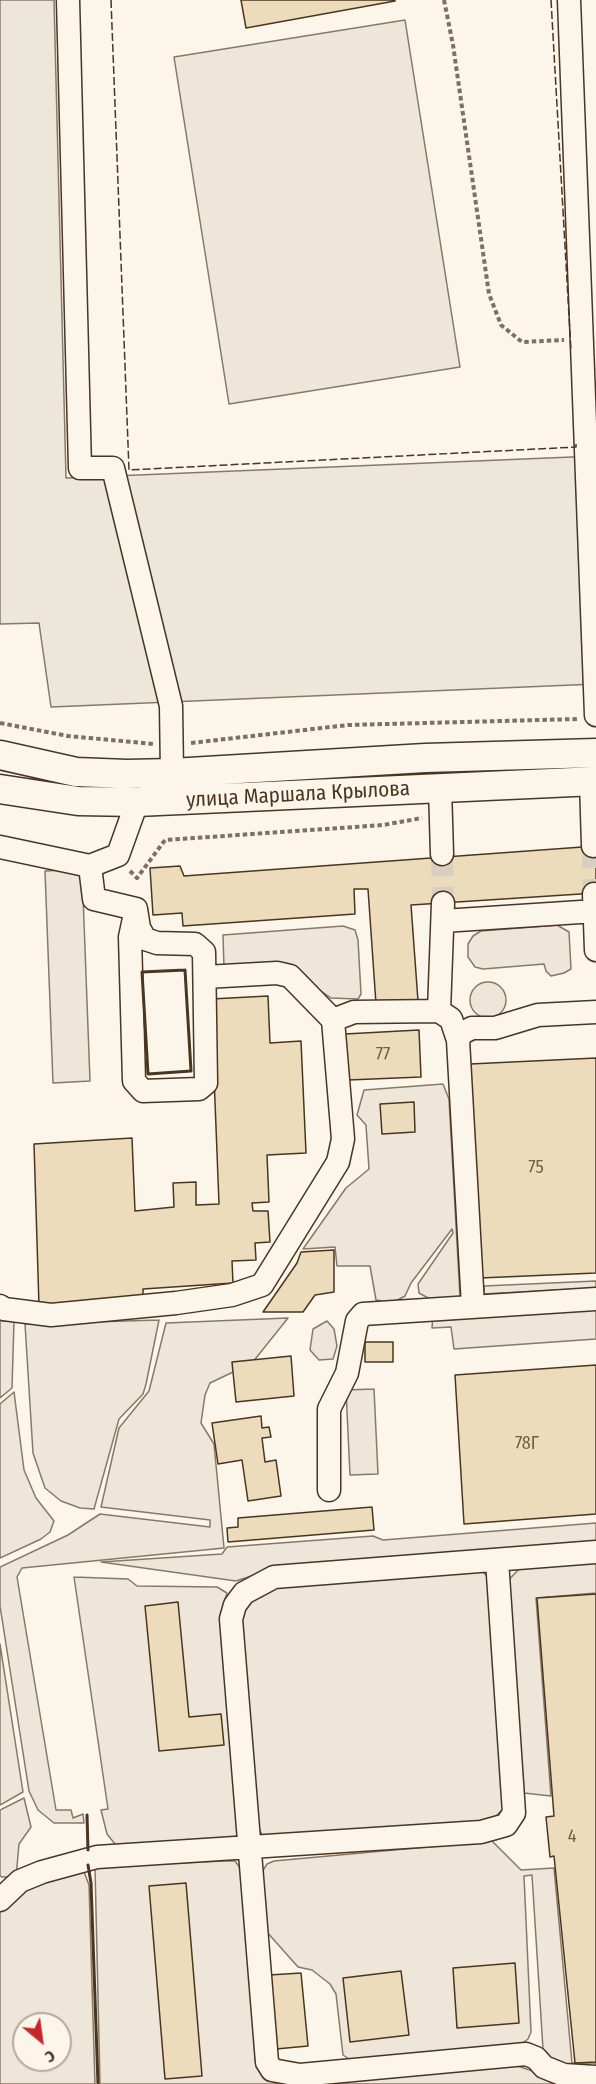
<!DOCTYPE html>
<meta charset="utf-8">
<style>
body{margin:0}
#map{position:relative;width:596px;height:2084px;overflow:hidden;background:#fbf6e9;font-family:"Fira Sans Condensed",sans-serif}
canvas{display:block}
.north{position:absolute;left:12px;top:2012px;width:60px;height:60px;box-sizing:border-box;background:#fbf6e9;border:2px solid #b4a999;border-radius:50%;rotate:151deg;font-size:16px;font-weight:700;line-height:24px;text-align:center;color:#4a3520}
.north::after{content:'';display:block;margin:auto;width:21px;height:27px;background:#c62828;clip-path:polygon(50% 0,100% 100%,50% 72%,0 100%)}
</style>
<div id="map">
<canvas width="596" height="2084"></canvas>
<div class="north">С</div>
</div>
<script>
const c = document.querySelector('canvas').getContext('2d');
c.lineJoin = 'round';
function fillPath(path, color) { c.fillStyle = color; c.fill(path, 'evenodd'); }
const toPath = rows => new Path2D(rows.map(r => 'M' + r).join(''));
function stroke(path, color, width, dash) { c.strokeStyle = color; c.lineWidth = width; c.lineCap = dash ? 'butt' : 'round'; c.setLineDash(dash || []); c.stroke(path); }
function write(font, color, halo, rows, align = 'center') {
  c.font = font + ' "Fira Sans Condensed",sans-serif'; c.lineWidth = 4.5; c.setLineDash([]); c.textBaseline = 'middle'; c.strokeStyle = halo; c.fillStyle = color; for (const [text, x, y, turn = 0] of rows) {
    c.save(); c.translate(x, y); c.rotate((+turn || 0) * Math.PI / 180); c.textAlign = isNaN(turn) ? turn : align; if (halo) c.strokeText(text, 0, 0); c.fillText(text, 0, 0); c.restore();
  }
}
const green = toPath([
 [405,20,460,367,229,404,174,57,405,20],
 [82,869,90,1081,53,1083,45,871,82,869],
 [557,925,569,932,571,969,564,973,551,976,546,971,544,964,483,969,475,967,468,957,468,944,473,936,481,931,557,925],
 [343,926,355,930,358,940,361,994,358,999,331,998,299,976,224,968,223,935,343,926],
 '470 1000a18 18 0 1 1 36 0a18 18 0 1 1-36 0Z',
 [443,1084,449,1099,460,1297,430,1299,419,1293,418,1284,453,1233,452,1229,411,1283,405,1296,392,1303,376,1300,370,1266,337,1266,335,1247,303,1249,346,1188,369,1169,366,1125,357,1115,364,1090,443,1084],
 [596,1281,596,1288,484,1294,484,1286,596,1281],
 [596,1304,596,1339,454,1349,451,1327,432,1328,433,1313,596,1304],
 [288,1318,252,1363,210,1383,205,1395,201,1423,214,1444,224,1548,22,1568,17,1577,56,1810,71,1810,73,1818,83,1814,84,1823,54,1823,38,1810,29,1791,0,1606,0,1567,68,1535,100,1514,210,1527,210,1520,101,1507,119,1428,149,1391,166,1323,288,1318],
 [159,1320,146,1384,143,1394,119,1419,94,1509,80,1508,61,1501,45,1488,33,1453,25,1324,159,1320],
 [0,1321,14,1321,12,1388,0,1398,0,1321],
 [327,1321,334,1329,337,1346,333,1359,319,1360,310,1350,313,1329,327,1321],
 [374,1389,378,1474,350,1475,346,1390,374,1389],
 [14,1392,24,1470,36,1498,54,1521,50,1532,41,1539,0,1558,0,1404,14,1392],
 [596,1523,596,1546,264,1572,236,1581,101,1562,222,1554,227,1547,373,1536,383,1540,596,1523],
 [596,1561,596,1593,536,1598,551,1796,524,1793,504,1585,519,1569,596,1561],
 [482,1571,487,1576,504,1808,490,1822,263,1836,257,1826,242,1616,250,1601,283,1584,482,1571],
 [74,1577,128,1579,137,1586,217,1587,227,1593,222,1610,241,1832,227,1844,130,1849,115,1844,107,1834,101,1810,108,1809,74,1577],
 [0,1644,23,1792,0,1805,0,1644],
 [24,1798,31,1827,19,1844,16,1877,2,1877,0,1876,0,1810,24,1798],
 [492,1841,521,1870,554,1868,572,2063,596,2063,596,2068,558,2066,543,2049,532,1875,524,1876,531,2032,528,2039,520,2045,352,2061,343,2055,336,1994,330,1984,312,1970,298,1967,266,1931,262,1872,267,1864,274,1861,492,1841],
 [223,1861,235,1861,241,1869,256,2067,266,2077,512,2064,547,2076,596,2084,100,2084,95,1867,223,1861],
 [83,1869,89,1885,95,2084,0,2084,0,1907,20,1888,83,1869],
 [24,2024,60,2024,60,2060,24,2060,24,2024]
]);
fillPath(green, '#ede6d9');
stroke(green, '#887966', 1.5);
const parking = toPath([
 [0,0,54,0,66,478,596,456,596,684,51,707,39,623,0,624,0,0]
]);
fillPath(parking, '#ede7d9');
stroke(parking, '#887966', 1.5);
const building = toPath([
 [241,0,395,0,395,1,246,28,241,0],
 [596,846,596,893,411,905,418,1001,376,1004,368,889,354,889,355,914,183,926,182,913,153,915,150,868,180,866,184,876,596,846],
 [268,996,270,1043,301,1041,306,1153,267,1155,269,1202,252,1203,253,1211,268,1211,270,1242,255,1243,256,1260,232,1261,233,1283,143,1289,143,1302,39,1306,34,1144,132,1138,135,1211,174,1207,173,1183,196,1182,196,1205,219,1204,211,999,268,996],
 [419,1030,421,1077,348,1080,345,1034,419,1030],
 [596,1058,596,1273,480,1278,470,1064,596,1058],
 [414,1102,415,1132,382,1134,380,1104,414,1102],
 [334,1250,334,1292,315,1295,303,1312,263,1312,297,1263,301,1252,334,1250],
 [365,1342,393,1342,393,1362,365,1362,365,1342],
 [291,1356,294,1396,236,1402,232,1362,291,1356],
 [596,1365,596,1514,464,1524,455,1375,596,1365],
 [261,1416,262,1428,269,1427,271,1437,262,1438,265,1462,276,1460,281,1496,248,1501,242,1460,218,1464,212,1423,261,1416],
 [372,1507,374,1530,228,1542,227,1528,238,1527,238,1518,372,1507],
 [596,1594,596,2062,575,2063,554,1856,550,1857,546,1817,554,1816,537,1598,596,1594],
 [178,1602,189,1717,221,1714,224,1745,159,1751,145,1606,178,1602],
 [186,1883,202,2076,165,2079,149,1886,186,1883],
 [515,1963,519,2023,457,2028,453,1968,515,1963],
 [401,1971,409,2035,350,2042,343,1978,401,1971],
 [301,1973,308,2046,276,2049,269,1975,301,1973]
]);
fillPath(building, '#ecdcbc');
stroke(building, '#4a3520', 1.5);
stroke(toPath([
 [593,846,594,894],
 [442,854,443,903]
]), '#d8cfc1', 22, [22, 11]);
const minor = toPath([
 [68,0,80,468,113,468,171,706,172,773],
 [569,0,596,715],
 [591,781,593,846],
 [440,788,442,854],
 [0,847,90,866,118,855,137,802],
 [90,866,94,899,136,909,139,928,145,939,157,943,195,944,204,952,206,1083,199,1089,143,1091,134,1081,130,937,136,909],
 [594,894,596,950],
 [443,921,596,911],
 [439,1011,443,903],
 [333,1020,354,1012,439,1011,451,1019,458,1040],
 [0,1306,4,1309,51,1315,176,1303,232,1295,262,1285,338,1162,343,1139,333,1020,290,976,277,973,205,977],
 [473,1306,458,1040,462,1033,472,1028,495,1028,538,1015,596,1012],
 [329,1490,329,1409,347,1373,357,1321,363,1314,596,1299],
 [596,1552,274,1577,244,1593,235,1605,231,1619,267,2062,272,2070,300,2075,526,2054,536,2058,544,2067,564,2075,596,2077],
 [0,1900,20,1881,42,1872,97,1857,481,1832,506,1825,514,1813,497,1560]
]);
const major = toPath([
 [0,755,76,772,127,774,172,773,425,758,596,753],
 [0,789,78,801,137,802,596,781]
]);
stroke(minor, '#4a3520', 25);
stroke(major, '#4a3520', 31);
stroke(toPath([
 [444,0,453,45,489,294,501,325,522,342,564,340],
 [0,723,68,736,154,744],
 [191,743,348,725,578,719],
 [130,871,137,878,165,840,383,825,422,818]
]), '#7f6f5c', 4, [4.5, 3]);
stroke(minor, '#fbf6e9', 22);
stroke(major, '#fbf6e9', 28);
stroke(toPath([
 [111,0,129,470,576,447,576,444],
 [551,0,571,351]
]), '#4a3520', 1.5, [8, 3]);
stroke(toPath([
 [185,970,191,1071,148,1074,142,972,185,970],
 [87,1815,88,1850],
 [88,1865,91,1883,98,2084]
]), '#4a3520', 3);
write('18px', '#725f47', null, [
 ["77",383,1055],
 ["75",536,1168],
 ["78Г",527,1444],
 ["4",572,1837]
]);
write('21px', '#4a3520', '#fbf6e9', [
 ["улица Маршала Крылова",298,795,-3]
]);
</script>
